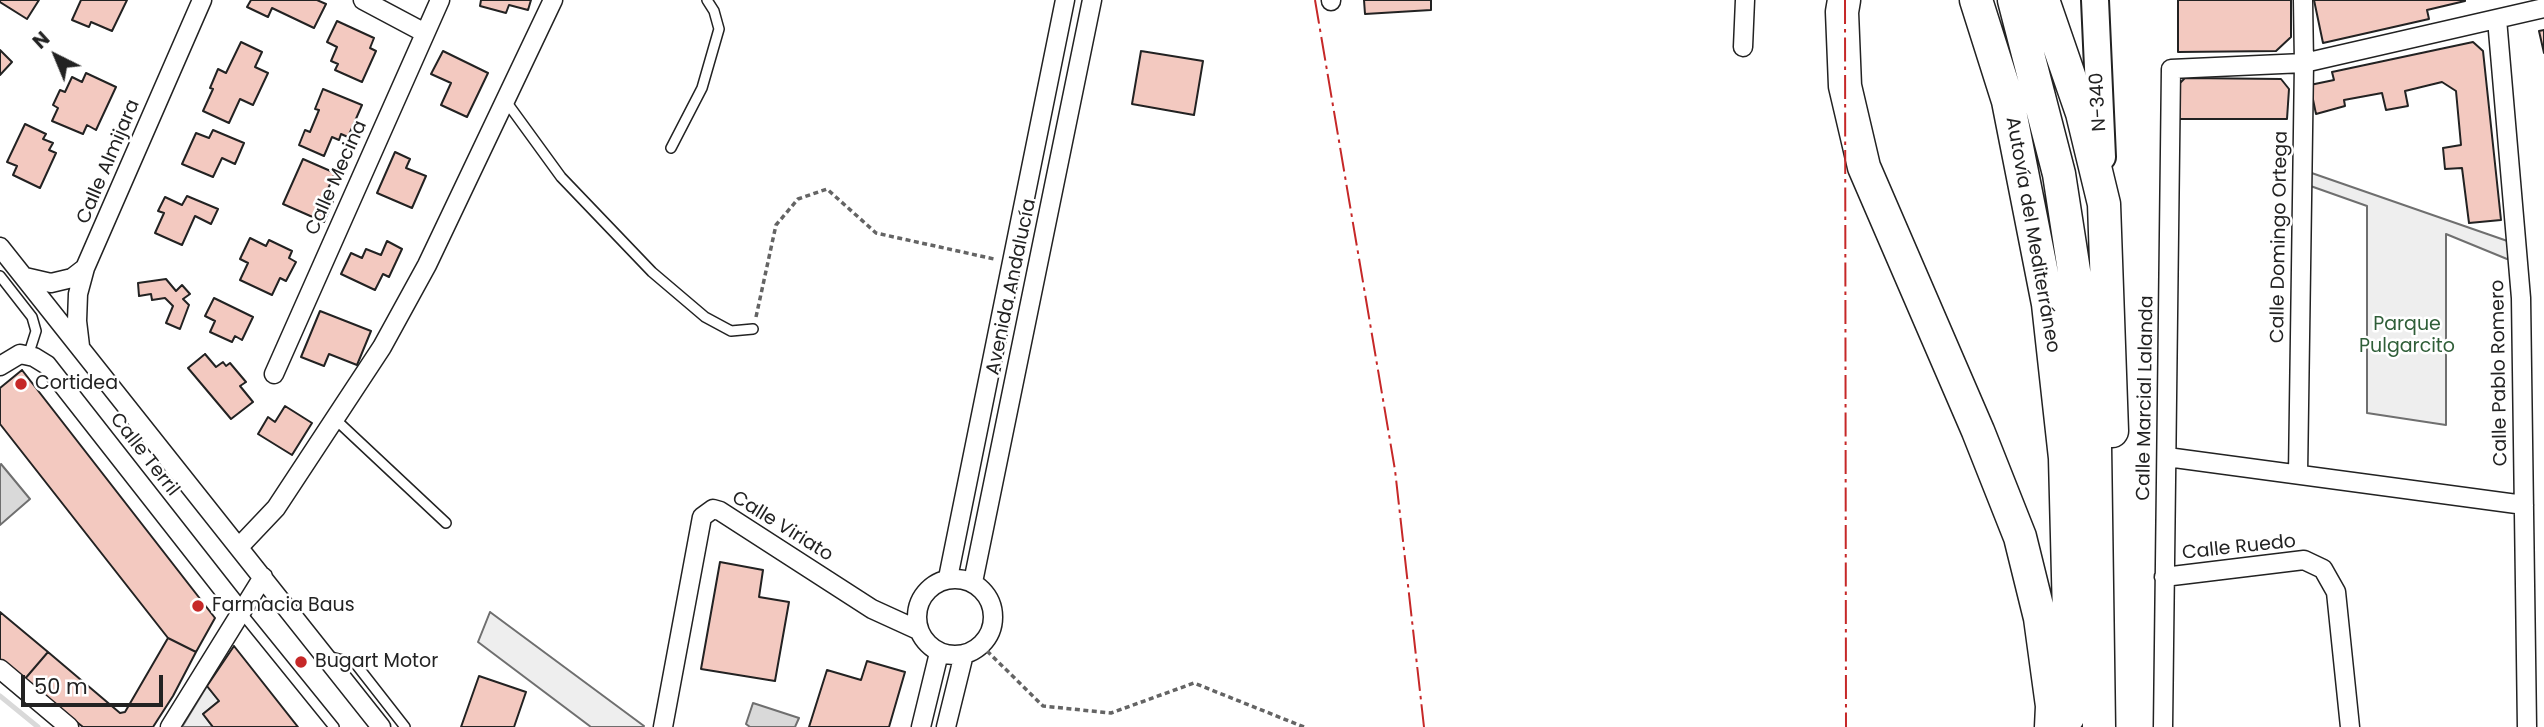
<!DOCTYPE html>
<meta charset="utf-8">
<style>
body{margin:0}
#map{position:relative;width:2544px;height:727px;overflow:hidden;background:#fff;font-family:Poppins,sans-serif}
canvas{display:block}
.north{position:absolute;left:21px;top:21px;width:70px;height:70px;-webkit-text-stroke:5px #fff;paint-order:stroke;rotate:317deg;font-size:19px;font-weight:700;line-height:28px;text-align:center;color:#222}
.north::after{content:'';display:block;margin:auto;width:24px;height:32px;background:#222;clip-path:polygon(50% 0,100% 100%,50% 72%,0 100%)}
.scale{position:absolute;left:21px;top:675px;width:142px;height:32px;box-sizing:border-box;border:4px solid #222;border-top:0;padding-left:9px;font-size:21px;line-height:24px;white-space:nowrap;color:#222;-webkit-text-stroke:5px #fff;paint-order:stroke}
</style>
<div id="map">
<canvas width="2544" height="727"></canvas>
<div class="north">N</div>
<div class="scale">50 m</div>
</div>
<script>
const c = document.querySelector('canvas').getContext('2d');
c.lineJoin = 'round';
function fillPath(path, color) { c.fillStyle = color; c.fill(path, 'evenodd'); }
const toPath = rows => new Path2D(rows.map(r => 'M' + r).join(''));
function stroke(path, color, width, dash) { c.strokeStyle = color; c.lineWidth = width; c.lineCap = dash ? 'butt' : 'round'; c.setLineDash(dash || []); c.stroke(path); }
function write(font, color, halo, rows, align = 'center') {
  c.font = font + ' Poppins,sans-serif'; c.lineWidth = 5; c.setLineDash([]); c.textBaseline = 'middle'; c.strokeStyle = halo; c.fillStyle = color; for (const [text, x, y, turn = 0] of rows) {
    c.save(); c.translate(x, y); c.rotate((+turn || 0) * Math.PI / 180); c.textAlign = isNaN(turn) ? turn : align; if (halo) c.strokeText(text, 0, 0); c.fillText(text, 0, 0); c.restore();
  }
}
const green = toPath([
 [2303,170,2516,244,2517,258,2507,259,2446,234,2446,425,2367,413,2367,206,2302,183,2303,170],
 [490,612,644,726,643,727,591,727,478,642,490,612]
]);
fillPath(green, '#eee');
stroke(green, '#6f6f6f', 2);
const parking = toPath([
 [207,686,219,701,203,714,213,727,182,727,207,686]
]);
fillPath(parking, '#ededed');
stroke(parking, '#6f6f6f', 2);
const water = toPath([
 [1,464,30,499,0,525,0,466,1,464],
 [753,703,799,718,795,727,750,727,746,724,753,703]
]);
fillPath(water, '#d9d9d9');
stroke(water, '#6f6f6f', 2);
stroke(toPath([
 [0,696,38,727]
]), '#d9d9d9', 5);
const building = toPath([
 [0,0,39,0,27,19,0,2,0,0],
 [81,0,127,0,112,31,91,22,89,27,72,20,81,0],
 [251,0,317,0,326,4,314,28,272,8,268,17,247,7,251,0],
 [481,0,531,0,528,10,509,5,506,13,480,6,481,0],
 [1364,0,1431,0,1431,10,1365,14,1364,0],
 [2178,0,2291,0,2291,37,2276,51,2178,52,2178,0],
 [2314,0,2465,0,2465,1,2427,10,2429,19,2323,43,2314,0],
 [337,21,374,38,370,48,376,51,362,82,335,70,338,64,331,61,337,47,327,42,337,21],
 [2544,30,2544,53,2539,31,2544,30],
 [241,42,262,52,255,67,268,73,253,105,240,99,229,123,203,111,213,89,210,88,218,69,226,73,241,42],
 [2473,42,2483,51,2501,220,2469,223,2462,168,2445,169,2443,148,2461,145,2456,91,2442,82,2405,91,2408,106,2386,110,2382,93,2344,100,2345,106,2316,114,2310,85,2334,80,2332,72,2473,42],
 [0,50,12,62,0,75,0,50],
 [443,51,488,73,467,117,441,105,451,83,431,74,443,51],
 [1141,51,1203,61,1194,115,1132,104,1141,51],
 [86,73,116,87,96,130,87,125,83,134,52,121,58,108,53,105,60,90,65,92,72,77,82,82,86,73],
 [2185,78,2281,79,2289,89,2287,119,2176,119,2176,87,2185,78],
 [323,89,362,105,348,137,341,134,339,140,332,137,324,156,299,145,305,130,310,132,319,110,315,109,323,89],
 [25,124,46,134,43,139,53,143,49,150,56,153,40,188,13,175,17,166,7,162,25,124],
 [213,130,244,143,235,164,222,158,213,177,182,164,196,133,209,138,213,130],
 [395,152,410,159,406,168,426,176,412,208,377,193,395,152],
 [303,159,335,173,324,198,333,201,324,222,283,204,303,159],
 [187,196,218,209,211,224,195,216,182,245,155,233,164,213,158,211,165,197,182,205,187,196],
 [250,238,266,246,269,240,292,251,289,258,296,262,286,281,280,278,272,295,240,280,248,263,240,259,250,238],
 [387,241,402,249,389,277,383,274,375,290,341,274,351,253,362,258,366,249,381,255,387,241],
 [166,279,176,291,182,285,190,294,183,299,189,305,180,329,166,323,173,306,165,298,152,300,151,294,139,296,138,283,166,279],
 [214,298,253,317,242,340,235,336,232,342,210,332,215,321,205,316,214,298],
 [320,311,371,331,357,365,329,354,324,366,301,357,320,311],
 [205,354,216,367,223,362,226,366,230,363,246,382,240,386,253,402,231,419,188,368,205,354],
 [22,370,215,618,196,652,168,638,0,424,0,388,22,370],
 [285,406,312,423,292,455,258,434,268,417,275,422,285,406],
 [720,562,763,570,759,597,789,602,775,681,701,669,720,562],
 [0,612,48,652,24,680,0,659,0,612],
 [168,638,196,652,173,696,153,727,83,727,24,680,48,652,120,713,125,712,168,638],
 [234,646,298,727,213,727,203,714,219,701,207,686,234,646],
 [867,661,905,672,889,727,809,727,827,670,861,680,867,661],
 [479,676,526,692,514,727,461,727,479,676]
]);
fillPath(building, '#f3c9c0');
stroke(building, '#222', 2);
const service = toPath([
 [505,100,561,177,652,272,705,317,731,331,753,329],
 [671,148,702,88,719,29,714,11,707,0],
 [0,276,32,317,36,331,28,356],
 [335,419,446,523],
 [240,611,334,727],
 [327,656,355,663,405,727]
]);
const minor = toPath([
 [363,0,425,33],
 [1331,0,1331,1],
 [2497,19,2521,298,2527,727],
 [1743,47,1745,0],
 [0,247,381,727],
 [25,277,51,283,72,278,85,268],
 [80,346,77,321,78,294,85,268,202,0],
 [0,366,20,354,34,357,47,365,240,611],
 [274,374,440,0],
 [2167,457,2524,505],
 [2298,474,2304,63,2303,0],
 [239,547,276,508,382,347,427,265,553,0],
 [2164,577,2304,560,2323,569,2336,592,2350,727],
 [948,578,1065,0],
 '917 617a38 38 0 1 1 76 0a38 38 0 1 1-76 0Z',
 [973,582,1092,0],
 [0,669,69,727],
 [170,727,263,577],
 [663,727,702,517,713,509,720,511,872,609,918,630],
 [921,727,939,653],
 [946,727,964,654],
 [2163,727,2171,69,2304,63,2544,8]
]);
const primary = toPath([
 [2095,0,2102,157]
]);
const motorway = toPath([
 [1844,0,1842,12,1845,86,1864,167,1978,431,2020,537,2040,618,2052,706,2051,727],
 [1976,0,2008,101,2048,304,2065,458,2070,654,2068,717],
 [2014,0,2059,174,2079,303,2095,445,2099,727],
 [2043,0,2082,113,2104,204,2112,431]
]);
stroke(service, '#222', 12);
stroke(minor, '#222', 21);
stroke(primary, '#222', 30);
stroke(motorway, '#222', 35);
stroke(toPath([
 [756,317,776,225,798,199,827,189,876,233,994,259],
 [981,645,1043,706,1111,713,1194,683,1304,727]
]), '#646464', 3.5, [5, 3.5]);
stroke(service, '#fff', 9);
stroke(minor, '#fff', 18);
stroke(primary, '#fff', 26);
stroke(motorway, '#fff', 32);
stroke(toPath([
 [1315,0,1395,470,1424,727],
 [1845,0,1846,727]
]), '#c62828', 2, [24, 5, 3.5, 5]);
for (const [x, y, r, color] of [
 [21,384,7,"#c62828"],
 [198,606,7,"#c62828"],
 [301,662,7,"#c62828"]
]) { const dot = new Path2D(); dot.arc(x, y, r, 0, 2 * Math.PI); c.fillStyle = color; c.fill(dot); stroke(dot, '#fff', 2.5); }
write('19px', '#222', '#fff', [
 ["N-340",2099,102,-93],
 ["Calle Almijara",109,162,-67],
 ["Calle Mecina",337,178,-66],
 ["Autovía del Mediterráneo",2032,235,80],
 ["Calle Domingo Ortega",2280,237,-89],
 ["Avenida Andalucía",1012,287,-78],
 ["Calle Pablo Romero",2500,373,-91],
 ["Calle Marcial Lalanda",2146,398,-89],
 ["Calle Terril",144,455,52],
 ["Calle Viriato",782,527,32],
 ["Calle Ruedo",2239,548,-6]
]);
write('19px', '#2f5e38', '#fff', [
 ["Parque",2407,325],
 ["Pulgarcito",2407,347]
]);
write('19px', '#222', '#fff', [
 ["Cortidea",35,384],
 ["Farmacia Baus",212,606],
 ["Bugart Motor",315,662]
], 'left');
</script>
